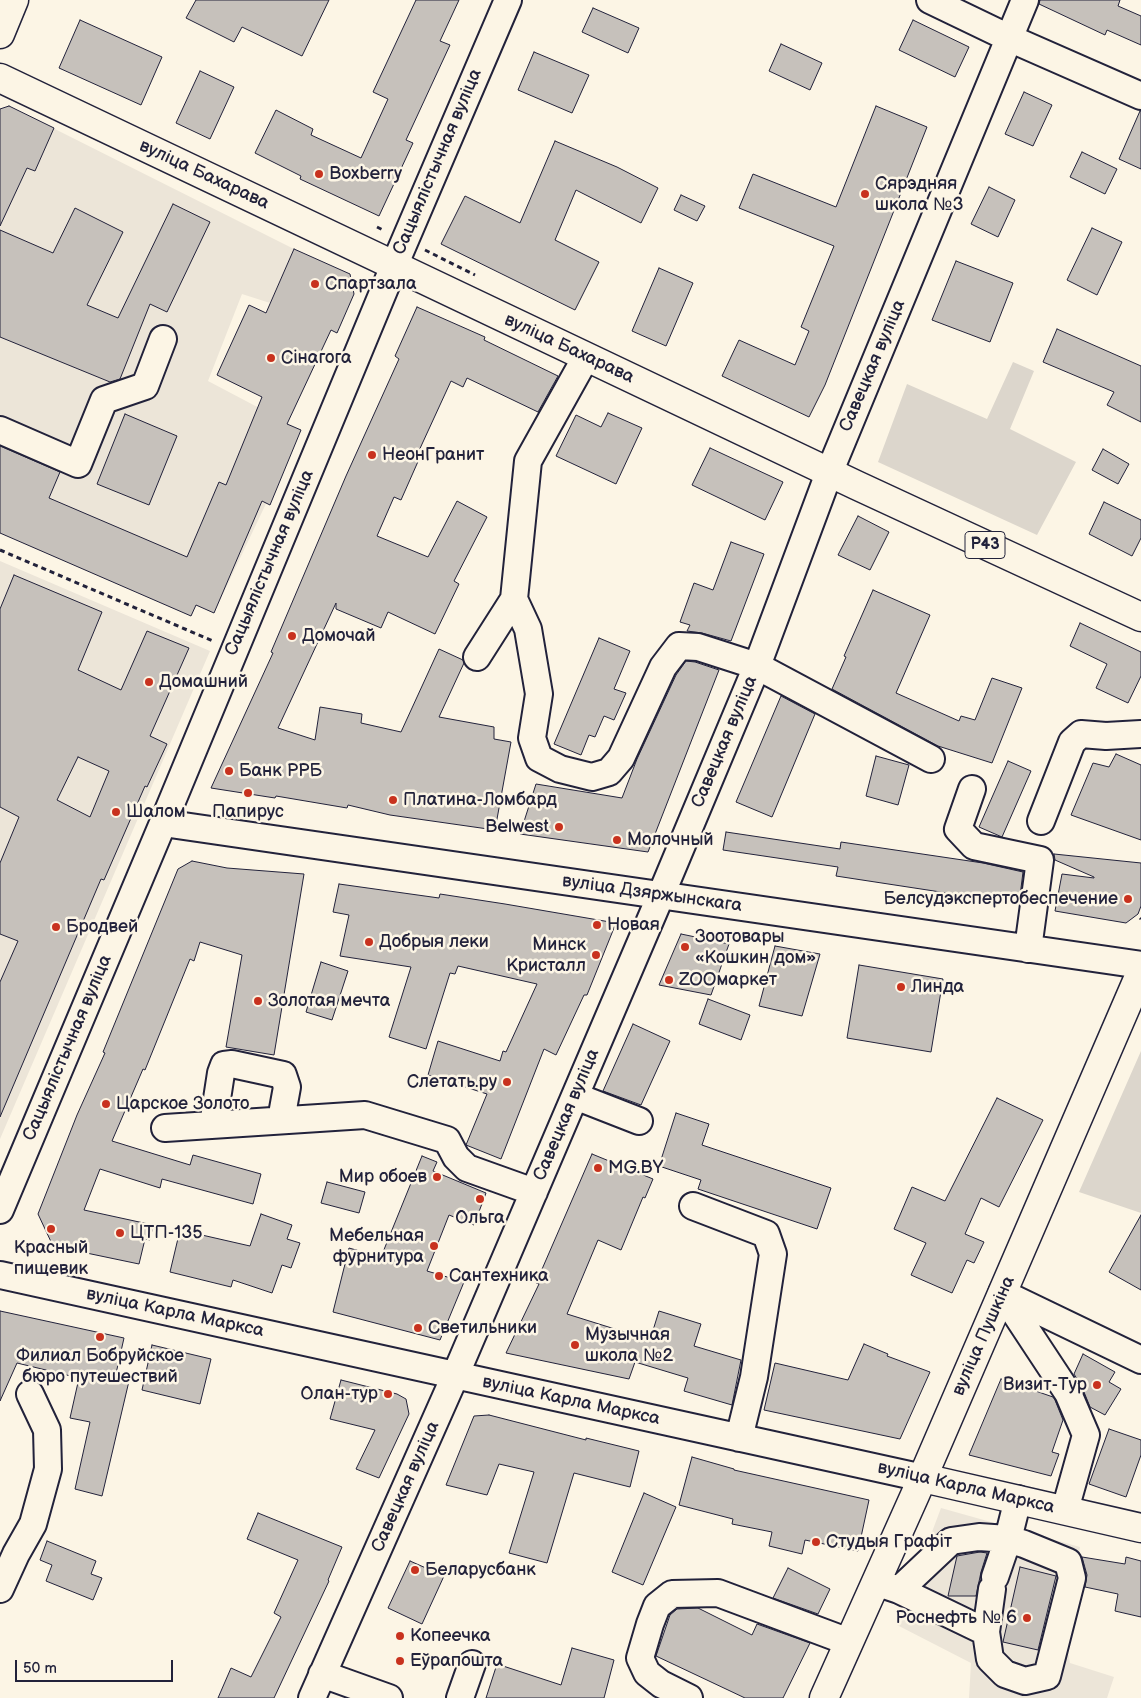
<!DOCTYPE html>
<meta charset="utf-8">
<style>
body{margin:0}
#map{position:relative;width:1141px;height:1698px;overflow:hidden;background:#fcf5e5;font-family:"Balsamiq Sans",sans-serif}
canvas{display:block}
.scale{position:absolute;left:15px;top:1660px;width:158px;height:22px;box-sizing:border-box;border:2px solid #22223b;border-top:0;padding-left:6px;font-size:15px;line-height:18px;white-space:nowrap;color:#22223b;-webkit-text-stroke:4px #fcf5e5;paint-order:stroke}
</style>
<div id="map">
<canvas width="1141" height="1698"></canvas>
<div class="scale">50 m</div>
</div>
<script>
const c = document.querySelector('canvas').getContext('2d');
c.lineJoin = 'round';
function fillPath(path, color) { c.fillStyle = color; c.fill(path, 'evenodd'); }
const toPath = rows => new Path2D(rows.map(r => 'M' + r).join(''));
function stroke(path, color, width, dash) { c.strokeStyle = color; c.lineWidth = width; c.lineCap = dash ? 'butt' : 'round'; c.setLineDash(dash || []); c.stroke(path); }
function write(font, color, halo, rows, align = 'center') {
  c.font = font + ' "Balsamiq Sans",sans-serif'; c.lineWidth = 5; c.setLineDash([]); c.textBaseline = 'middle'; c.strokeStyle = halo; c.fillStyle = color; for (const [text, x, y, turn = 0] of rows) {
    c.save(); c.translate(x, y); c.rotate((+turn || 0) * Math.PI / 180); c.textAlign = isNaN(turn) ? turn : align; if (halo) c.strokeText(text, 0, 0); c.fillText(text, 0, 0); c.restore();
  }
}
fillPath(toPath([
 [9,106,294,249,270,303,242,294,208,381,301,430,214,613,196,605,191,616,0,533,0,109],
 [0,561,210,651,0,1139],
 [941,1508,1080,1547,1065,1633,1070,1663,1114,1677,1107,1698,969,1698,971,1663,897,1625]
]), '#ece5d8');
fillPath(toPath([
 [1013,362,1034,371,1010,429,1076,462,1037,535,878,462,907,384,987,419],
 [1141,1051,1141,1213,1079,1192]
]), '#dcd6cc');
const building = toPath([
 [196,0,329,0,302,56,242,27,234,42,186,18,196,0],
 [416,0,459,0,440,41,450,45,406,140,413,143,379,216,300,179,301,176,255,153,276,110,313,129,311,135,361,158,388,99,373,92,416,0],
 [1040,0,1120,0,1118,6,1141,16,1141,45,1107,30,1105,35,1039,4,1040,0],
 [593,8,639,28,628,53,582,32,593,8],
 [80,20,162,57,141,105,59,68,80,20],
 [913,20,969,47,955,77,899,50,913,20],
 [781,44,822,63,810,90,769,71,781,44],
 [534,52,589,75,572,113,518,90,534,52],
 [200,71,234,87,210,139,176,123,200,71],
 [1024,92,1052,105,1033,146,1005,134,1024,92],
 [9,106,54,128,35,171,27,168,0,226,0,109,9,106],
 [876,106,927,127,825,385,809,417,722,376,739,340,795,365,809,331,801,327,834,246,739,208,753,174,836,207,876,106],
 [1140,111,1141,111,1141,169,1119,159,1140,111],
 [555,141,617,167,658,188,641,223,576,190,555,240,599,262,575,310,441,244,465,196,520,223,555,141],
 [1082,152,1117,169,1105,194,1070,177,1082,152],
 [989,187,1015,200,998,237,971,224,989,187],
 [681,195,705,206,697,221,674,210,681,195],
 [173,204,210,222,167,312,150,304,120,379,110,382,0,337,0,230,53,253,75,208,123,232,87,305,118,318,173,204],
 [1092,228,1122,242,1097,295,1067,280,1092,228],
 [294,249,350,274,354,294,337,333,331,330,287,424,301,430,270,505,262,501,214,613,196,605,191,616,0,533,0,446,60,472,49,498,187,557,219,482,226,485,262,397,217,375,249,305,266,313,294,249],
 [956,261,1013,283,990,342,932,320,956,261],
 [659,268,693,283,666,346,632,331,659,268],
 [417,307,485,337,484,340,558,376,538,412,467,378,463,387,451,381,417,455,420,457,401,500,394,497,377,536,428,557,457,501,487,517,454,581,459,584,435,634,388,612,381,628,336,609,336,603,278,728,315,740,320,707,362,714,361,723,401,732,439,649,463,660,464,663,439,717,494,727,494,739,511,742,495,830,390,815,348,805,347,808,276,796,275,798,211,788,273,653,271,652,346,476,399,359,395,356,417,307],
 [1057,329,1141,366,1141,422,1107,405,1114,392,1043,362,1057,329],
 [608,413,642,428,616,484,556,456,576,415,601,427,608,413],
 [125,414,177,436,149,505,97,484,125,414],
 [710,448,783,482,765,520,692,485,710,448],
 [1103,449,1129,464,1118,484,1092,470,1103,449],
 [1104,502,1141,520,1141,538,1132,556,1089,534,1104,502],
 [858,516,889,532,870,570,838,555,858,516],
 [731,542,764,554,731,641,702,633,687,631,690,625,680,622,694,583,713,590,731,542],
 [14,575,102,612,78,670,121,690,147,631,189,648,150,736,167,744,147,787,145,786,104,880,101,879,0,1117,0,982,18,941,0,934,0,863,19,817,0,807,0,609,14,575],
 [78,757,109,771,90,817,57,800,78,757],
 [873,590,930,615,896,693,959,721,961,716,975,720,992,678,1022,688,992,763,938,746,832,689,846,657,844,656,873,590],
 [1080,623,1141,652,1141,676,1128,703,1096,688,1107,664,1070,646,1080,623],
 [599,638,630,651,614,689,626,693,614,720,604,716,595,737,589,735,581,755,554,744,599,638],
 [686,661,695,662,719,670,648,852,520,834,536,784,622,798,637,759,676,675,686,661],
 [781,696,815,714,772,817,736,802,781,696],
 [1116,754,1141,765,1141,840,1071,815,1093,763,1109,767,1116,754],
 [876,756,909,765,898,805,866,796,876,756],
 [1008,761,1031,771,1002,837,979,827,1008,761],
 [726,832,840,849,841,842,983,863,1023,872,1019,904,836,876,838,867,723,850,726,832],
 [1054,854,1141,863,1141,906,1138,914,1126,923,1055,911,1062,874,1094,878,1094,877,1055,860,1054,854],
 [192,861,227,868,304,874,274,1055,226,1047,242,955,200,942,194,961,190,959,145,1070,143,1069,112,1141,190,1165,193,1155,261,1174,253,1204,162,1179,160,1188,100,1169,84,1210,153,1225,150,1240,145,1239,139,1264,53,1246,38,1214,77,1115,105,1053,103,1052,178,869,192,861],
 [339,884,439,898,440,894,505,904,616,923,587,995,584,995,556,1055,544,1049,501,1159,466,1145,487,1094,428,1075,438,1041,500,1061,503,1051,506,1052,537,984,458,966,455,974,450,973,426,1049,389,1037,411,967,340,956,349,915,333,912,339,884],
 [681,934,729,944,711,995,659,985,681,934],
 [775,946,820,954,802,1016,759,1006,775,946],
 [321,962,348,971,332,1020,306,1012,321,962],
 [859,965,943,979,931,1052,847,1038,859,965],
 [708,999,750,1015,741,1040,699,1024,708,999],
 [633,1024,670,1041,641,1105,603,1091,633,1024],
 [997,1098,1043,1120,999,1207,981,1198,965,1234,984,1242,974,1263,967,1260,952,1293,911,1275,926,1243,894,1229,912,1187,945,1201,997,1098],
 [676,1113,709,1124,702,1145,831,1188,817,1229,698,1189,701,1180,659,1166,676,1113],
 [592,1154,653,1179,645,1198,643,1197,621,1250,598,1240,567,1314,650,1340,659,1311,701,1324,694,1346,741,1360,732,1405,684,1391,688,1378,635,1362,629,1379,506,1353,539,1284,536,1283,592,1154],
 [422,1156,437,1162,433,1171,486,1193,474,1225,449,1215,427,1271,464,1282,440,1340,333,1312,349,1248,381,1257,422,1156],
 [327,1182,365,1192,359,1213,321,1203,327,1182],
 [261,1214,292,1225,287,1239,300,1243,291,1268,282,1265,272,1293,233,1280,231,1287,170,1272,180,1230,250,1246,261,1214],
 [1141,1215,1141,1290,1109,1272,1141,1215],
 [0,1311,124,1338,115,1378,129,1381,102,1496,75,1489,90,1422,70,1418,79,1378,17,1363,0,1401,0,1311],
 [864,1344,888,1354,887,1356,930,1372,900,1439,764,1410,775,1363,848,1380,864,1344],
 [152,1345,211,1359,200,1404,142,1390,152,1345],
 [1083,1354,1115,1372,1109,1382,1121,1389,1105,1415,1090,1407,1082,1387,1074,1374,1083,1354],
 [1001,1379,1053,1397,1055,1400,1063,1420,1052,1452,1059,1454,1051,1476,969,1455,1001,1379],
 [341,1380,397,1394,406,1399,409,1414,379,1478,356,1469,375,1430,330,1419,341,1380],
 [489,1415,586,1440,586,1438,639,1451,630,1487,574,1473,547,1563,509,1553,534,1472,499,1464,487,1495,446,1485,474,1416,489,1415],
 [1109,1429,1141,1440,1141,1455,1126,1497,1089,1484,1109,1429],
 [692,1457,734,1469,734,1470,869,1500,858,1551,805,1540,802,1554,769,1546,772,1532,732,1524,733,1519,679,1505,692,1457],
 [644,1493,676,1507,643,1585,612,1572,644,1493],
 [258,1513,342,1547,328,1580,329,1581,274,1698,218,1698,231,1668,251,1677,281,1617,274,1613,298,1560,247,1539,258,1513],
 [47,1541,96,1561,91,1574,102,1578,93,1600,46,1581,52,1565,40,1560,47,1541],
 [980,1552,987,1553,981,1572,976,1596,948,1596,957,1556,980,1552],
 [1082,1557,1125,1564,1126,1557,1141,1561,1141,1617,1115,1611,1118,1594,1085,1587,1087,1575,1082,1557],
 [410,1561,444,1576,422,1624,388,1608,410,1561],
 [1020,1567,1056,1576,1038,1650,1003,1642,1020,1567],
 [788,1568,830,1589,818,1614,773,1598,788,1568],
 [698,1608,752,1635,757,1624,810,1643,783,1698,745,1698,656,1656,670,1615,677,1609,698,1608],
 [572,1648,614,1660,604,1698,486,1698,497,1664,561,1685,572,1648]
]);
fillPath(building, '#c6c1bb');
stroke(building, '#22223b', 1);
const minor = toPath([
 [930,0,1009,38,1141,96],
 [0,430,78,464,104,400,145,386,163,339],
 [514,599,528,629,539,694,532,738,539,758,560,769,592,777,609,772,621,758,663,667,679,646,698,647,757,666,931,759],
 [477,657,514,599,528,461,586,357],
 [972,789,958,829,974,846,1040,860,1028,949],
 [1041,821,1072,742,1081,734,1106,736,1141,734],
 [163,823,1141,965],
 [575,1096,639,1121],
 [213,1125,221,1073,224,1065,232,1064,283,1075,287,1087,281,1120],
 [165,1128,365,1115,447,1140,456,1157,467,1168,534,1192],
 [693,1206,766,1234,773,1254,754,1377,739,1438],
 [0,1210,163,823,394,266,508,0],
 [0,1275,923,1478],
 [1002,1293,1068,1393,1086,1435,1065,1510],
 [1002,1293,1141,1360],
 [995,1577,1008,1539,1018,1499],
 [884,1585,899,1590,986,1632,992,1589],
 [0,1589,16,1554,33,1524,48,1469,47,1430,30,1394],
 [899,1590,951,1541,979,1537,1008,1539,1024,1544,1068,1562,1072,1578,1047,1676,1025,1681,1005,1674,990,1659,986,1632],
 [322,1674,389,1698],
 [312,1698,455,1376,661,895,757,666,829,473,1025,0],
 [460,1698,472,1664],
 [689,1698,661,1684,647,1673,640,1658,650,1624,657,1606,672,1594,718,1593,849,1642]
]);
const major = toPath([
 [0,34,14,0],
 [0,78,856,485,1141,617],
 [923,1478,1141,1528],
 [824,1698,915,1495,1141,972]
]);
stroke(minor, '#22223b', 30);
stroke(major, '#22223b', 31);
stroke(toPath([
 [377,227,385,231],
 [425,250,475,275],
 [0,550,213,641],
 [1140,918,1141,919]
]), '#22223b', 3, [5, 4]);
stroke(minor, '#fcf5e5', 26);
stroke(major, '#fcf5e5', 28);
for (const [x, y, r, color] of [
 [319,174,5,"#c8321e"],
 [865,194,5,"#c8321e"],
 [315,284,5,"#c8321e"],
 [271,358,5,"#c8321e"],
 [372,455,5,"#c8321e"],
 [292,636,5,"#c8321e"],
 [149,682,5,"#c8321e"],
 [229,771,5,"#c8321e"],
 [248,793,5,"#c8321e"],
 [393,800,5,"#c8321e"],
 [116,812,5,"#c8321e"],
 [559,827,5,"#c8321e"],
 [617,840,5,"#c8321e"],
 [1128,899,5,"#c8321e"],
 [597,925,5,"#c8321e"],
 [56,927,5,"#c8321e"],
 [369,942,5,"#c8321e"],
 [685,947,5,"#c8321e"],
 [596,955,5,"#c8321e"],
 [669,980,5,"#c8321e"],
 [901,987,5,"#c8321e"],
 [258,1001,5,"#c8321e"],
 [507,1082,5,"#c8321e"],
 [106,1104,5,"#c8321e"],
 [598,1168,5,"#c8321e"],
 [437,1177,5,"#c8321e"],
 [480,1199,5,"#c8321e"],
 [51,1229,5,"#c8321e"],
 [120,1233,5,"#c8321e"],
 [434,1246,5,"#c8321e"],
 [439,1276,5,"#c8321e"],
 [418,1328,5,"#c8321e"],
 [100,1337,5,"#c8321e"],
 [575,1345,5,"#c8321e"],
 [1097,1385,5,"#c8321e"],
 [388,1394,5,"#c8321e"],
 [816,1542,5,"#c8321e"],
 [415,1570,5,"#c8321e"],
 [1027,1618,5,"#c8321e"],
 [400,1636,5,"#c8321e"],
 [400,1661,5,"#c8321e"]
]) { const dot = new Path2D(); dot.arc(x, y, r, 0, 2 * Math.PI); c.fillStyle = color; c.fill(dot); stroke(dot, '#fcf5e5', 2); }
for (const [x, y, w] of [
 [985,545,40]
]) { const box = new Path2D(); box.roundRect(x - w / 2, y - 13.5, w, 27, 4); c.fillStyle = '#fcf5e5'; c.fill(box); stroke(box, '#22223b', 1); }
write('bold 16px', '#22223b', null, [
 ["Р43",985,545]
]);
write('18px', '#22223b', '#fcf5e5', [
 ["Сацыялістычная вуліца",438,162,-67],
 ["вуліца Бахарава",204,175,25],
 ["вуліца Бахарава",569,349,25],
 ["Савецкая вуліца",873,366,-67],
 ["Сацыялістычная вуліца",270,563,-67],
 ["Савецкая вуліца",725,742,-67],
 ["вуліца Дзяржынскага",652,894,8],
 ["Сацыялістычная вуліца",68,1048,-67],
 ["Савецкая вуліца",567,1115,-67],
 ["вуліца Карла Маркса",175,1313,12],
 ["вуліца Пушкіна",984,1336,-66],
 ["вуліца Карла Маркса",571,1401,12],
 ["Савецкая вуліца",406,1487,-66],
 ["вуліца Карла Маркса",966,1488,13]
]);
write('18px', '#22223b', '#fcf5e5', [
 ["Boxberry",329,174],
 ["Сярэдняя",875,184],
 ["школа №3",875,205],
 ["Спартзала",325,284],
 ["Сінагога",281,358],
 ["НеонГранит",382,455],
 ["Домочай",302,636],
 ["Домашний",159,682],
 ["Банк РРБ",239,771],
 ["Платина-Ломбард",403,800],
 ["Шалом",126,812],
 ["Папирус",248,812,"center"],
 ["Belwest",549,827,"right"],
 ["Молочный",627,840],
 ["Белсудэкспертобеспечение",1118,899,"right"],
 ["Новая",607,925],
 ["Бродвей",66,927],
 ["Зоотовары",695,937],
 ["«Кошкин дом»",695,958],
 ["Добрыя леки",379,942],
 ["Минск",586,945,"right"],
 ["Кристалл",586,966,"right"],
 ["ZOOмаркет",679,980],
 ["Линда",911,987],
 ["Золотая мечта",268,1001],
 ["Слетать.ру",497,1082,"right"],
 ["Царское Золото",116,1104],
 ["MG.BY",608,1168],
 ["Мир обоев",427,1177,"right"],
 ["Ольга",480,1218,"center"],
 ["ЦТП-135",130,1233],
 ["Мебельная",424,1236,"right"],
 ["фурнитура",424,1257,"right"],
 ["Красный",51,1248,"center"],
 ["пищевик",51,1269,"center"],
 ["Сантехника",449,1276],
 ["Светильники",428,1328],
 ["Музычная",585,1335],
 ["школа №2",585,1356],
 ["Филиал Бобруйское",100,1356,"center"],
 ["бюро путешествий",100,1377,"center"],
 ["Визит-Тур",1087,1385,"right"],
 ["Олан-тур",378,1394,"right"],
 ["Студыя Графіт",826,1542],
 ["Беларусбанк",425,1570],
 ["Роснефть № 6",1017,1618,"right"],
 ["Копеечка",410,1636],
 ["Еўрапошта",410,1661]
], 'left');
</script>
